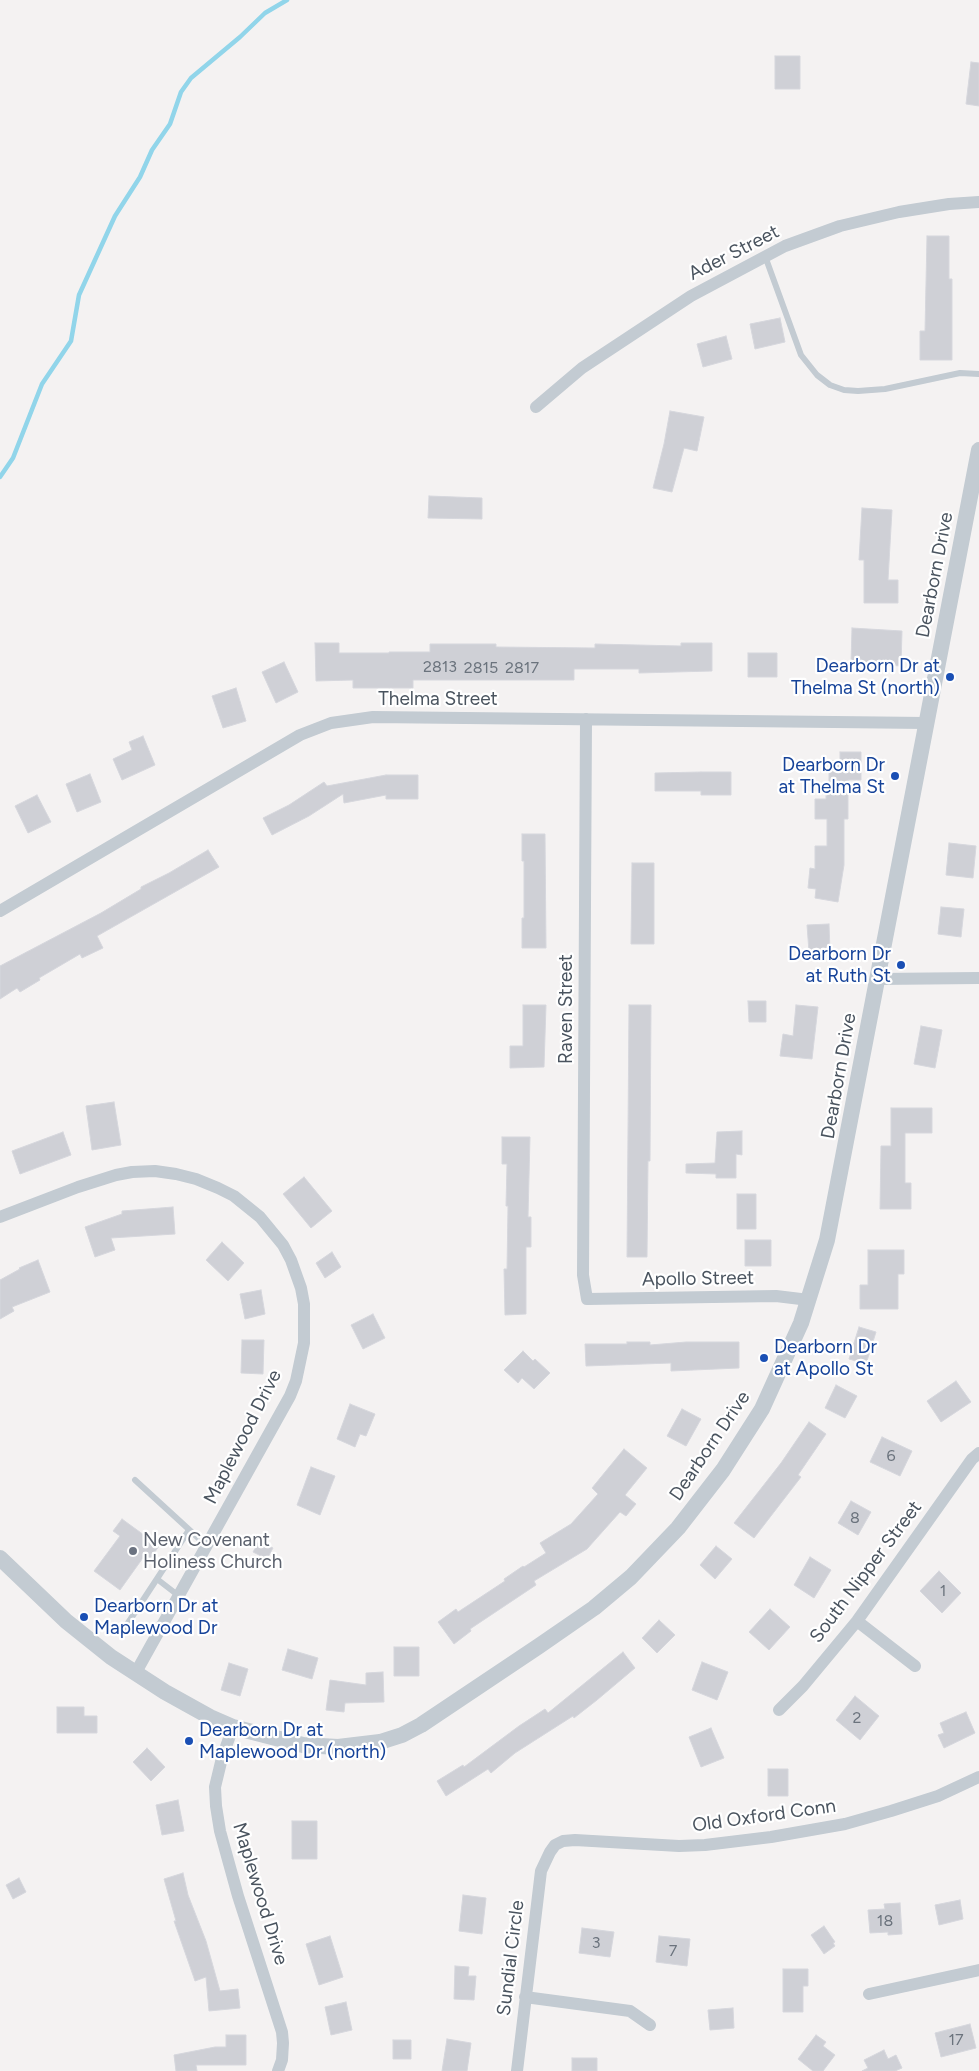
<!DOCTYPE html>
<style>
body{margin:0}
canvas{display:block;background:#f4f2f2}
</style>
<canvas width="979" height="2071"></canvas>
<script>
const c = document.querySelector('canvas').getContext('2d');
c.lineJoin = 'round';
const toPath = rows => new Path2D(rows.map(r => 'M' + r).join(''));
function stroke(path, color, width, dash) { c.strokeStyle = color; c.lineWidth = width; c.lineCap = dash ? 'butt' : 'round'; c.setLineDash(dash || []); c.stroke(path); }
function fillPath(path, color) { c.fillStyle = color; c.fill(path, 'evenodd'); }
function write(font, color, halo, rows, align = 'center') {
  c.font = font + ' Figtree,sans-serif'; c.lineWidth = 4.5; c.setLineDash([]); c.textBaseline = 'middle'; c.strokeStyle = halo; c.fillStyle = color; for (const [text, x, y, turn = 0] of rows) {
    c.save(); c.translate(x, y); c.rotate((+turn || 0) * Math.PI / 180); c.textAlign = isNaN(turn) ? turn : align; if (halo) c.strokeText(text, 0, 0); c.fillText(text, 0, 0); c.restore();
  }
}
stroke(toPath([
 [0,477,13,458,42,384,71,341,79,295,115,216,140,177,152,150,170,124,181,92,191,78,240,37,265,13,287,0]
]), '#91d5ea', 4.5);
const building = toPath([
 [775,56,800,56,800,89,775,89,775,56],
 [971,62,979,63,979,106,966,104,971,62],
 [927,236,949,236,949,279,952,279,952,360,920,360,920,331,925,331,927,236],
 [780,318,785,342,755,349,750,324,780,318],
 [726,336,732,359,703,367,697,344,726,336],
 [670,411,704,417,697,451,684,448,672,492,653,488,664,444,670,411],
 [429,496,482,498,482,519,428,518,429,496],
 [862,508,892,510,888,580,898,580,898,603,864,603,864,560,859,560,862,508],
 [852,628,902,631,901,666,851,663,852,628],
 [315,643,339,643,339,653,389,653,389,652,430,652,430,644,496,644,496,647,595,648,595,644,681,646,681,643,712,643,712,671,639,673,639,669,574,669,574,680,413,680,413,688,353,688,353,680,316,681,315,643],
 [748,653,777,653,777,677,748,677,748,653],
 [284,662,298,692,276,703,262,672,284,662],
 [236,688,246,721,223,728,212,696,236,688],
 [143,736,155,765,122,780,113,759,132,750,129,742,143,736],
 [840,752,861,752,861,780,848,780,848,819,844,819,844,865,838,902,815,898,816,889,808,888,810,868,815,869,815,846,827,846,827,819,815,819,815,799,826,799,826,792,829,792,829,761,840,761,840,752],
 [701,772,731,772,731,795,701,795,701,791,655,791,655,773,701,772],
 [90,774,101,802,77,812,66,784,90,774],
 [386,775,418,775,418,799,386,799,386,795,344,803,343,794,309,816,272,835,263,818,289,805,324,782,327,786,386,775],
 [37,795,51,822,28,833,15,806,37,795],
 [522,834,545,834,546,948,522,948,522,918,524,918,524,861,522,861,522,834],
 [949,843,976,846,973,878,946,875,949,843],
 [208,850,219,867,97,936,103,948,82,958,80,954,39,978,40,980,20,992,17,988,0,999,0,966,101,913,141,889,141,887,169,873,208,850],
 [632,863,654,863,654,944,631,944,632,863],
 [941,907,964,909,961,937,938,934,941,907],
 [829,924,830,951,809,952,807,925,829,924],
 [748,1001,766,1001,766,1022,749,1022,748,1001],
 [523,1005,546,1005,544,1067,510,1068,510,1046,523,1046,523,1005],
 [629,1005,651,1005,650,1161,648,1161,647,1257,627,1257,629,1005],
 [796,1005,818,1007,812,1059,780,1056,783,1034,793,1036,796,1005],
 [921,1026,942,1030,935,1068,914,1064,921,1026],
 [114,1102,121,1145,92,1150,86,1106,114,1102],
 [891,1108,932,1108,932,1133,905,1133,905,1183,911,1183,911,1209,880,1209,881,1146,891,1146,891,1108],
 [742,1131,742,1155,736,1154,736,1178,716,1178,716,1174,686,1173,686,1164,715,1163,717,1132,742,1131],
 [63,1132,71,1155,20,1174,12,1151,63,1132],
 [502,1137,530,1137,528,1217,531,1217,531,1247,526,1247,526,1314,505,1315,504,1269,507,1269,508,1206,506,1206,507,1164,502,1164,502,1137],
 [304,1177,332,1211,311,1228,283,1194,304,1177],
 [737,1194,756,1194,756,1229,737,1229,737,1194],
 [173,1207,175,1234,111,1238,115,1250,95,1257,85,1227,122,1214,122,1211,173,1207],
 [745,1240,771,1240,771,1266,745,1266,745,1240],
 [222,1242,244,1263,228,1281,206,1260,222,1242],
 [868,1250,904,1250,904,1274,898,1274,898,1309,860,1309,860,1285,868,1285,868,1250],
 [332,1252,341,1267,325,1278,316,1263,332,1252],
 [38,1260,50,1292,12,1307,14,1311,0,1319,0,1280,20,1269,19,1268,38,1260],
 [261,1290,265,1314,245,1319,240,1294,261,1290],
 [373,1314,385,1338,363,1349,351,1325,373,1314],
 [859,1327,876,1332,866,1364,849,1359,859,1327],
 [242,1340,264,1340,263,1374,241,1373,242,1340],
 [627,1342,650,1342,650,1345,686,1342,739,1342,739,1368,671,1371,671,1363,586,1366,585,1344,627,1344,627,1342],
 [523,1351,533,1361,535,1359,550,1373,534,1389,522,1378,518,1383,504,1370,523,1351],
 [956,1381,971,1402,941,1422,927,1401,956,1381],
 [836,1385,857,1396,845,1418,825,1408,836,1385],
 [350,1404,375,1414,366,1436,360,1434,355,1447,337,1439,350,1404],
 [682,1409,701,1419,686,1446,667,1436,682,1409],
 [809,1422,826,1434,798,1475,801,1477,754,1538,734,1523,781,1463,809,1422],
 [882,1437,912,1451,900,1476,870,1462,882,1437],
 [624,1449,647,1468,625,1495,636,1504,626,1516,620,1512,587,1549,534,1581,536,1585,470,1629,471,1631,454,1644,438,1622,456,1609,458,1612,505,1581,504,1579,523,1566,524,1567,546,1553,540,1543,571,1524,598,1494,592,1488,624,1449],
 [311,1467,335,1476,320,1515,297,1505,311,1467],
 [851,1501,871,1512,858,1535,838,1523,851,1501],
 [122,1519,159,1546,150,1559,145,1555,120,1590,94,1571,120,1536,113,1531,122,1519],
 [259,1541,273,1548,267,1559,253,1552,259,1541],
 [716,1546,732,1559,715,1579,700,1565,716,1546],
 [810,1557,831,1570,814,1598,794,1585,810,1557],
 [939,1571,961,1593,942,1613,920,1591,939,1571],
 [770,1609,790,1627,769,1650,749,1632,770,1609],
 [659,1620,675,1635,657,1653,642,1638,659,1620],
 [394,1647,419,1647,419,1676,394,1676,394,1647],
 [288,1649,318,1658,312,1679,282,1670,288,1649],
 [623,1652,635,1668,597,1700,574,1718,573,1716,515,1753,491,1773,488,1769,446,1796,437,1781,463,1765,464,1767,519,1726,545,1709,548,1713,623,1652],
 [702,1662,728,1672,717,1700,692,1690,702,1662],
 [229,1663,248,1669,240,1696,221,1690,229,1663],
 [383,1672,384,1702,345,1703,344,1712,326,1710,330,1680,366,1685,366,1673,383,1672],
 [855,1696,879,1716,860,1740,836,1720,855,1696],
 [57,1707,84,1707,84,1716,97,1716,97,1733,57,1733,57,1707],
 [966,1712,975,1733,944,1748,938,1735,944,1733,940,1723,966,1712],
 [711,1728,724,1758,701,1767,689,1737,711,1728],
 [147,1748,165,1767,151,1781,133,1762,147,1748],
 [768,1769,788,1769,788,1796,768,1796,768,1769],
 [178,1800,184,1831,162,1835,156,1805,178,1800],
 [292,1821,317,1821,317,1859,292,1859,292,1821],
 [183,1873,188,1895,206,1941,220,1991,238,1989,240,2008,209,2011,206,1977,195,1981,174,1921,176,1921,164,1879,183,1873],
 [19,1878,26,1892,13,1899,6,1885,19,1878],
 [463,1895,486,1898,482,1934,459,1931,463,1895],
 [960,1900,963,1919,939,1925,935,1905,960,1900],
 [900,1903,902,1934,888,1935,888,1932,870,1933,868,1910,885,1909,884,1904,900,1903],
 [824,1926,835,1942,833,1943,835,1946,824,1954,811,1935,824,1926],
 [582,1928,614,1932,610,1957,579,1953,582,1928],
 [330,1936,343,1977,319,1985,306,1944,330,1936],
 [659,1936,690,1939,687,1966,656,1962,659,1936],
 [455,1966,469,1967,468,1976,476,1976,474,2000,454,1999,455,1966],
 [783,1969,808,1969,808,1986,803,1986,803,2012,783,2012,783,1969],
 [346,2002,352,2030,331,2035,325,2007,346,2002],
 [733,2008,734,2028,710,2030,708,2010,733,2008],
 [970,2024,976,2048,941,2057,935,2033,970,2024],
 [226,2035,246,2035,246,2065,196,2065,197,2071,176,2071,174,2055,215,2047,226,2047,226,2035],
 [816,2035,826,2042,823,2046,835,2055,823,2071,813,2071,798,2059,816,2035],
 [447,2039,471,2043,467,2071,442,2071,447,2039],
 [393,2040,411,2040,411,2059,393,2059,393,2040],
 [884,2050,888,2059,896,2055,902,2068,895,2071,862,2071,868,2068,864,2060,884,2050],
 [572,2058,597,2058,597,2071,572,2071,572,2058]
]);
fillPath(building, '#cfd0d6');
stroke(building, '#d6d7dd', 1);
stroke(toPath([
 [765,256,801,355,817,375,830,385,844,390,858,391,885,389,960,373,979,374],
 [135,1480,207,1546],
 [157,1579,179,1596],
 [124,1629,189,1530]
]), '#c3cbd2', 6);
stroke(toPath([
 [536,407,582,368,691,296,785,246,840,226,899,212,949,204,979,202],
 [586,719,583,1275,587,1299,776,1296,809,1300],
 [0,911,300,735,331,723,373,717,926,723],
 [877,979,979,978],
 [0,1217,78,1187,116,1175,132,1172,155,1171,176,1174,196,1179,218,1188,234,1196,260,1217,283,1245,291,1260,301,1288,304,1304,304,1343,296,1381,290,1396,135,1674],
 [857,1621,915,1666],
 [779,1710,803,1686,857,1621,972,1459,979,1453],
 [233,1727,222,1758,215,1787,216,1806,220,1831,238,1896,282,2032,283,2043,282,2060,278,2071],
 [869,1994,979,1970],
 [525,1997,630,2011,650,2025],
 [517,2071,541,1871,550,1852,555,1845,563,1841,575,1840,679,1846,705,1845,771,1837,845,1824,891,1811,938,1796,979,1777]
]), '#c3cbd2', 12);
stroke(toPath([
 [0,1558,66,1621,111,1657,165,1692,210,1717,233,1727,303,1745,338,1747,380,1742,402,1735,421,1725,539,1646,594,1608,631,1577,678,1528,723,1470,762,1409,801,1323,827,1240,979,450]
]), '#c3cbd2', 16);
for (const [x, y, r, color] of [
 [950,677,5,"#1a4fb4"],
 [895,776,5,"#1a4fb4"],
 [901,965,5,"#1a4fb4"],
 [764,1358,5,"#1a4fb4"],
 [133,1551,5,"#6b7280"],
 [84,1617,5,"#1a4fb4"],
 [189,1741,5,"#1a4fb4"]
]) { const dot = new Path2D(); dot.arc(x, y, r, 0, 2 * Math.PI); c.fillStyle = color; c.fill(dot); stroke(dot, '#fff', 2); }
write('16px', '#6b737d', null, [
 ["2813",440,667],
 ["2815",481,668],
 ["2817",522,668],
 ["6",891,1456],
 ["8",855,1518],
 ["1",943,1591],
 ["2",857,1718],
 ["18",885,1921],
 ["3",596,1943],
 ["7",673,1951],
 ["17",956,2040]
]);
write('19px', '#4a545f', '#fff', [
 ["Ader Street",734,253,-27],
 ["Dearborn Drive",935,575,-79],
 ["Thelma Street",438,699],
 ["Raven Street",566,1009,-90],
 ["Dearborn Drive",839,1076,-80],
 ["Apollo Street",698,1279,-1],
 ["Maplewood Drive",243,1437,-63],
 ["Dearborn Drive",710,1446,-56],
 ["South Nipper Street",866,1572,-53],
 ["Old Oxford Conn",764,1816,-8],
 ["Maplewood Drive",260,1894,73],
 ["Sundial Circle",511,1958,-83]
]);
write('19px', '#164399', '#fff', [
 ["Dearborn Dr at",940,666],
 ["Thelma St (north)",940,688],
 ["Dearborn Dr",885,765],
 ["at Thelma St",885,787],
 ["Dearborn Dr",891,954],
 ["at Ruth St",891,976],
 ["Dearborn Dr",774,1347,"left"],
 ["at Apollo St",774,1369,"left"],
 ["Dearborn Dr at",94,1606,"left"],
 ["Maplewood Dr",94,1628,"left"],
 ["Dearborn Dr at",199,1730,"left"],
 ["Maplewood Dr (north)",199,1752,"left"]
], 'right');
write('19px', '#5b616d', '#fff', [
 ["New Covenant",143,1540],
 ["Holiness Church",143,1562]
], 'left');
</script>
